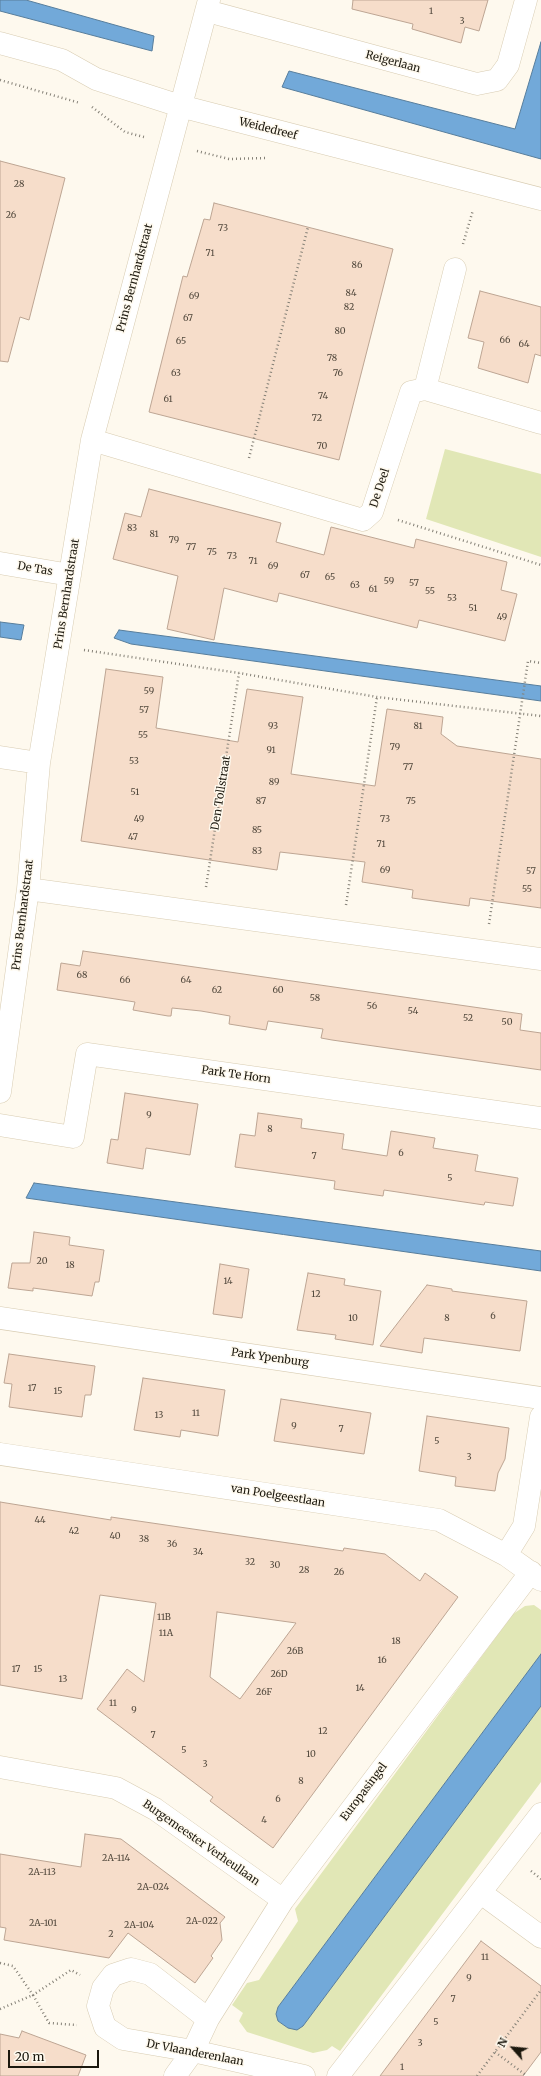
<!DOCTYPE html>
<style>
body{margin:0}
#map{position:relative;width:541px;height:2076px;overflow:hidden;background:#fef9ee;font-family:Merriweather,serif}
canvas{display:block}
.north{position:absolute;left:493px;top:2028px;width:40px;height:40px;-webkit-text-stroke:3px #fef9ee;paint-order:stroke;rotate:297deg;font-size:11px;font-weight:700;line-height:16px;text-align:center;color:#1c180e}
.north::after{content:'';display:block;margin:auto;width:14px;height:18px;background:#1c180e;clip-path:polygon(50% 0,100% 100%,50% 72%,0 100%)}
.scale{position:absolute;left:8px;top:2050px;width:91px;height:18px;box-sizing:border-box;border:2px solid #1c180e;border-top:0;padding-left:5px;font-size:12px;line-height:14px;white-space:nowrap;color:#1c180e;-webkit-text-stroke:3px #fef9ee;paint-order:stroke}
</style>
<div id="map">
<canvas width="541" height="2076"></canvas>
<div class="north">N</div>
<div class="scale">20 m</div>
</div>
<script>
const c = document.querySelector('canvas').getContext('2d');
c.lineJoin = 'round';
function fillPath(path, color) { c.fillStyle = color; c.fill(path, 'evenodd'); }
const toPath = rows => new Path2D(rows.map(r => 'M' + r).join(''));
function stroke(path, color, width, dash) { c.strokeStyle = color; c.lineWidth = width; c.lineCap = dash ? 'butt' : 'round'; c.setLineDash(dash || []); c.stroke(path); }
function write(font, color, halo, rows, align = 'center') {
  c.font = font + ' Merriweather,serif'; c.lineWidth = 3; c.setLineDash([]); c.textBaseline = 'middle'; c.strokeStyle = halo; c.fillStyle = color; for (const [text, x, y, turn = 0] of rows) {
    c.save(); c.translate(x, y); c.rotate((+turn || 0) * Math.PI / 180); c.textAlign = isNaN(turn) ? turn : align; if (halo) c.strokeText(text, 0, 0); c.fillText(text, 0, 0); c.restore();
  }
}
fillPath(toPath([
 [445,449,541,474,541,557,426,519],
 [534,1605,541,1610,541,1654,278,2007,276,2014,278,2021,288,2028,303,2026,541,1706,541,1782,340,2051,332,2046,327,2050,313,2053,247,2032,239,2021,243,2013,232,2005,247,1983,259,1980,298,1921,295,1909,513,1614,525,1606]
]), '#e1e7b6');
const water = toPath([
 [0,0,26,0,154,36,152,51,0,11,0,0],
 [541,42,541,159,282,87,289,71,515,129,541,42],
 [0,622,24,625,21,640,0,637,0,622],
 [119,630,541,686,541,701,131,644,114,638,119,630],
 [34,1183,541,1251,541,1271,26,1198,34,1183],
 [541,1654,541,1706,303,2026,297,2030,288,2028,278,2021,276,2014,278,2007,541,1654]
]);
fillPath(water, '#72a9d9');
stroke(water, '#587e9c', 1);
const building = toPath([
 [353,0,488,0,479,31,465,27,461,43,412,29,413,24,352,9,353,0],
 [0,161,65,178,29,320,20,317,8,362,0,361,0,161],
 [214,203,393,249,339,460,149,412,183,276,187,277,204,219,210,220,214,203],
 [480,291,541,307,541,356,535,354,528,383,478,368,484,342,468,338,480,291],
 [149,489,281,523,276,542,324,555,331,527,414,548,416,539,507,562,501,590,517,594,505,641,419,620,417,628,279,593,277,602,224,588,214,640,167,629,178,576,113,559,125,513,141,517,149,489],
 [106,669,163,677,156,728,238,742,247,689,303,697,291,774,375,786,387,709,443,717,441,734,457,746,541,759,541,908,470,898,469,906,412,898,413,890,362,882,365,862,280,852,277,870,81,841,106,669],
 [83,951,522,1014,520,1030,541,1033,541,1070,332,1040,321,1038,323,1029,268,1021,266,1030,229,1024,230,1016,201,1011,172,1008,171,1016,168,1016,133,1010,135,1002,57,990,61,963,80,966,83,951],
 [125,1093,198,1104,190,1155,146,1148,143,1169,107,1163,111,1139,118,1140,125,1093],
 [258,1113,302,1119,301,1128,344,1134,342,1149,387,1156,391,1131,435,1138,433,1148,478,1155,475,1171,518,1178,513,1206,485,1202,484,1205,384,1190,383,1196,334,1189,335,1181,235,1167,240,1134,255,1136,258,1113],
 [34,1232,70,1237,69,1245,104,1250,99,1282,95,1282,92,1296,33,1288,33,1291,8,1288,12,1263,30,1263,34,1232],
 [220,1264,249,1269,242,1318,213,1314,220,1264],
 [308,1273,345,1279,344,1285,381,1291,373,1345,335,1339,336,1335,297,1330,308,1273],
 [427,1285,452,1289,452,1291,527,1301,520,1351,424,1338,422,1353,380,1346,427,1285],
 [9,1354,95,1366,91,1395,85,1395,82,1417,9,1407,12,1384,4,1383,9,1354],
 [143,1378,225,1390,218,1436,181,1430,180,1437,134,1430,143,1378],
 [281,1399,371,1413,364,1454,274,1441,281,1399],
 [427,1416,509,1428,505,1459,498,1473,495,1491,455,1486,456,1477,419,1471,427,1416],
 [0,1502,111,1520,111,1517,343,1551,344,1548,385,1554,420,1581,425,1573,458,1597,273,1848,210,1801,213,1797,97,1709,127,1669,144,1682,156,1603,100,1595,82,1699,0,1685,0,1502],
 [217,1612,296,1623,240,1699,210,1677,217,1612],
 [85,1834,121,1839,225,1917,220,1923,222,1940,211,1956,213,1958,195,1983,128,1933,109,1958,4,1940,6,1928,0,1927,0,1854,81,1867,85,1834],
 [481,1941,541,1986,541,2052,523,2076,380,2076,481,1941],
 [22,2031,86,2055,78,2076,0,2076,0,2034,19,2038,22,2031]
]);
fillPath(building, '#f6ddca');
stroke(building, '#bda593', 1);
const minor = toPath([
 [207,11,477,84,497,80,508,65,526,0],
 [0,43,62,60,96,79,180,106,541,199],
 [425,389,455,269],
 [92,440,363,520,372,512,411,392,425,389,541,423],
 [0,563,70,575],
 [0,757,39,763],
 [28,889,541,959],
 [0,1092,28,889,39,763,92,440,209,0],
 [0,1125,73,1137,87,1054,541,1118],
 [0,1318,541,1398],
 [0,1454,439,1520,506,1555,541,1580],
 [506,1555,524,1526,541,1417],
 [0,1767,116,1788,155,1809,283,1900],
 [481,1893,541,1937],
 [208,2019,150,1974,131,1969,113,1975,103,1988,98,2006,105,2027,123,2039,193,2051,304,2076],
 [175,2076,193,2051,208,2019,283,1900,531,1572],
 [338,2076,541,1814]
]);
stroke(minor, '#d8ccb2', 23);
stroke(toPath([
 [0,80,80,103],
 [92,107,125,132,144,137],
 [197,151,229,159,267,158],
 [463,244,473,210],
 [249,458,308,227],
 [398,520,541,565],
 [84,650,239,673,377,697,541,716],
 [206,887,239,673],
 [346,905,377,697],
 [489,924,528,661,541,663],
 [531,1871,541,1879],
 [0,1963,13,1966,33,1995,71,1970,80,1975],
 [0,2009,33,1995,49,2023,77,2025],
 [495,2052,527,2076],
 [477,2076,541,1990]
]), '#858177', 2.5, [1, 3]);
stroke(minor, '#fff', 22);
write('9px', '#52493d', null, [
 ["1",431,11],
 ["3",462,21],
 ["28",19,184],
 ["26",11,215],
 ["73",223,228],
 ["71",210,253],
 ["86",357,265],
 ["84",351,293],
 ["69",194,296],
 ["82",349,307],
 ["67",188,318],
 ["80",340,331],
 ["66",505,340],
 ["65",181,341],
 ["64",524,344],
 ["78",332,358],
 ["63",176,373],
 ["76",338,373],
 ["74",323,396],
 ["61",168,399],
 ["72",317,418],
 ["70",322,446],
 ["83",132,528],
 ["81",154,534],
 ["79",174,540],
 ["77",191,547],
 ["75",212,552],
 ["73",232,556],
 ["71",253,561],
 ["69",273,566],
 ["67",305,575],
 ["65",330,577],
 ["59",389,581],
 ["57",414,583],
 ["63",355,585],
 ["61",373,589],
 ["55",430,591],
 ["53",452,598],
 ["51",473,608],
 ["49",502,617],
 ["59",149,691],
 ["57",144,710],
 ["93",273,726],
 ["81",418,726],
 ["55",143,735],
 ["79",395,747],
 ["91",271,750],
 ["53",134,761],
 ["77",408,767],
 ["89",274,782],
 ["51",135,792],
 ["87",261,801],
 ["75",411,801],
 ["49",139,819],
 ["73",385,819],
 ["85",257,830],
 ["47",133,837],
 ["71",381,844],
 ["83",257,851],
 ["69",385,870],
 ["57",531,871],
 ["55",527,889],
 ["68",82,975],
 ["66",125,980],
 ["64",186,980],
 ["62",217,990],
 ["60",278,990],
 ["58",315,998],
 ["56",372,1006],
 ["54",413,1011],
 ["52",468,1018],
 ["50",507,1022],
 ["9",149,1115],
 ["8",270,1129],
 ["6",401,1153],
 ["7",314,1156],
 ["5",450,1178],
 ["20",42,1261],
 ["18",70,1265],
 ["14",228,1281],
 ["12",316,1294],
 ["6",493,1316],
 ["10",353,1318],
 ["8",447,1318],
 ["17",32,1388],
 ["15",58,1391],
 ["11",196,1413],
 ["13",159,1415],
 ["9",294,1426],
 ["7",341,1429],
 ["5",437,1441],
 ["3",469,1457],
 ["44",40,1520],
 ["42",74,1531],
 ["40",115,1536],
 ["38",144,1539],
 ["36",172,1544],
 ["34",198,1552],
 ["32",250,1562],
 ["30",275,1565],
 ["28",304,1570],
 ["26",339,1572],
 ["11B",164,1617],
 ["11A",166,1633],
 ["18",396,1641],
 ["26B",295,1651],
 ["16",382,1660],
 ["17",16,1669],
 ["15",38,1669],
 ["26D",279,1674],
 ["13",63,1679],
 ["14",360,1688],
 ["26F",264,1692],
 ["11",113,1703],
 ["9",134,1710],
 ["12",323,1731],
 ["7",153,1735],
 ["5",184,1750],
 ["10",311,1754],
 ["3",205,1764],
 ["8",301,1781],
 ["6",278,1799],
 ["4",264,1820],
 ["2A-114",116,1858],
 ["2A-113",42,1872],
 ["2A-024",153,1887],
 ["2A-022",202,1921],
 ["2A-101",43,1923],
 ["2A-104",139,1925],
 ["2",111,1934],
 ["11",485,1957],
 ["9",469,1978],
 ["7",453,1999],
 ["5",436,2022],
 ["3",420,2043],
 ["1",402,2067]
]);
write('11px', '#1c180e', '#fef9ee', [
 ["Reigerlaan",393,62,15],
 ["Weidedreef",268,129,14],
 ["Prins Bernhardstraat",135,278,-75],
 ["De Deel",380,488,-72],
 ["De Tas",35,569,10],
 ["Prins Bernhardstraat",67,594,-81],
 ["Den Tollstraat",221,793,-81],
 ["Prins Bernhardstraat",23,915,-83],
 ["Park Te Horn",236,1075,8],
 ["Park Ypenburg",270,1358,8],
 ["van Poelgeestlaan",278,1496,9],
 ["Europasingel",364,1792,-53],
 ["Burgemeester Verheullaan",201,1843,35],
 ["Dr Vlaanderenlaan",195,2053,11]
]);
</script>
